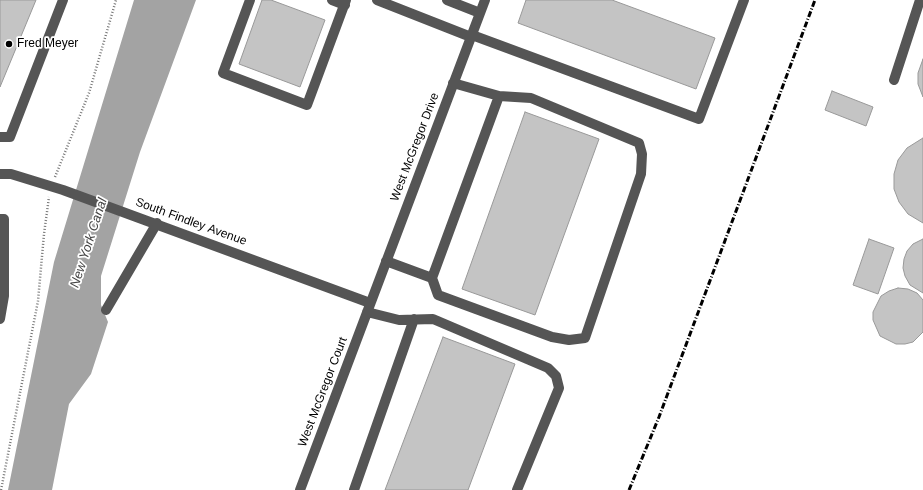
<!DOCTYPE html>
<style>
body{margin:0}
canvas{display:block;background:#fff}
</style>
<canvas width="923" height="490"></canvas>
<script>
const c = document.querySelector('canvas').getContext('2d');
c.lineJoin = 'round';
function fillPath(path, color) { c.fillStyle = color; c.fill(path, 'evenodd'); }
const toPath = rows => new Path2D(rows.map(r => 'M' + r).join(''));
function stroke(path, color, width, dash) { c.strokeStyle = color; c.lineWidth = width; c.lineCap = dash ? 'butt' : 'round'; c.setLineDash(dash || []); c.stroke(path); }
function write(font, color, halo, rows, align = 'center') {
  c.font = font + ' Helvetica,sans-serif'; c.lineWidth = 3.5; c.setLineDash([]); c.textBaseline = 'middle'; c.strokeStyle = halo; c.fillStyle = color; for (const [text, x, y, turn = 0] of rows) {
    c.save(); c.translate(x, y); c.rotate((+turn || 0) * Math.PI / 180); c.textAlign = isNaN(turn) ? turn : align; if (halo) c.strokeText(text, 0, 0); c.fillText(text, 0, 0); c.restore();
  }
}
fillPath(toPath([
 [134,0,196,0,140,152,101,276,101,305,108,322,91,374,69,404,52,490,8,490,54,262]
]), '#a3a3a3');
const building = toPath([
 [0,0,36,0,0,87,0,0],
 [262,0,271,0,325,20,300,87,239,64,262,0],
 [526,0,612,0,715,38,696,89,518,23,526,0],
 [923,59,923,97,918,84,918,73,923,59],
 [832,91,873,107,866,126,825,110,832,91],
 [525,112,599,139,535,315,462,289,525,112],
 [923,138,923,223,908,214,899,202,894,189,894,174,898,160,907,148,923,138],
 [869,239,894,248,878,294,853,285,869,239],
 [923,239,923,293,910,285,905,276,903,268,904,259,907,251,913,244,923,239],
 [898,288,908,289,917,293,923,300,923,332,913,342,905,344,896,344,880,336,873,320,873,312,881,296,889,291,898,288],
 [443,337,515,364,468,490,385,490,443,337]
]);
fillPath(building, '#c4c4c4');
stroke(building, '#999', 1);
stroke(toPath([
 [55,177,89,93,116,0],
 [1,490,38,301,44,234,49,197]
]), '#777', 2.5, [1, 2]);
stroke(toPath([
 [250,0,223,73,307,105,346,0],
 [332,0,345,5],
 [377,0,471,37],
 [447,0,480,13],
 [472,35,699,119,744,0],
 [894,80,920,0],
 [0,137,10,137,63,0],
 [0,174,11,174,63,190,370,303],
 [0,219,4,219,4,296,0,319],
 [386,261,432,278,438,295,552,337,569,340,585,338,641,174,642,154,639,143,531,98,499,96,453,83],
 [432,278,499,96],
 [106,310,157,223],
 [367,312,399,320,433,319,548,368,556,376,559,388,517,490],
 [300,490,485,0],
 [354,490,414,319]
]), '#555', 10);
stroke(toPath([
 [629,490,659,417,815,0]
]), '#000', 3, [6, 2, 1, 2]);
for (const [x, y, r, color] of [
 [9,44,4,"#000"]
]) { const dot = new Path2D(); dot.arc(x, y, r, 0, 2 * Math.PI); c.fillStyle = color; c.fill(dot); stroke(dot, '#fff', 1.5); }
write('12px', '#000', '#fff', [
 ["Fred Meyer",17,44]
], 'left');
write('12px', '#000', '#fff', [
 ["West McGregor Drive",415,147,-69],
 ["South Findley Avenue",191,222,20],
 ["West McGregor Court",323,392,-69]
]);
write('italic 13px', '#444', '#fff', [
 ["New York Canal",89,243,-72]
]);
</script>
